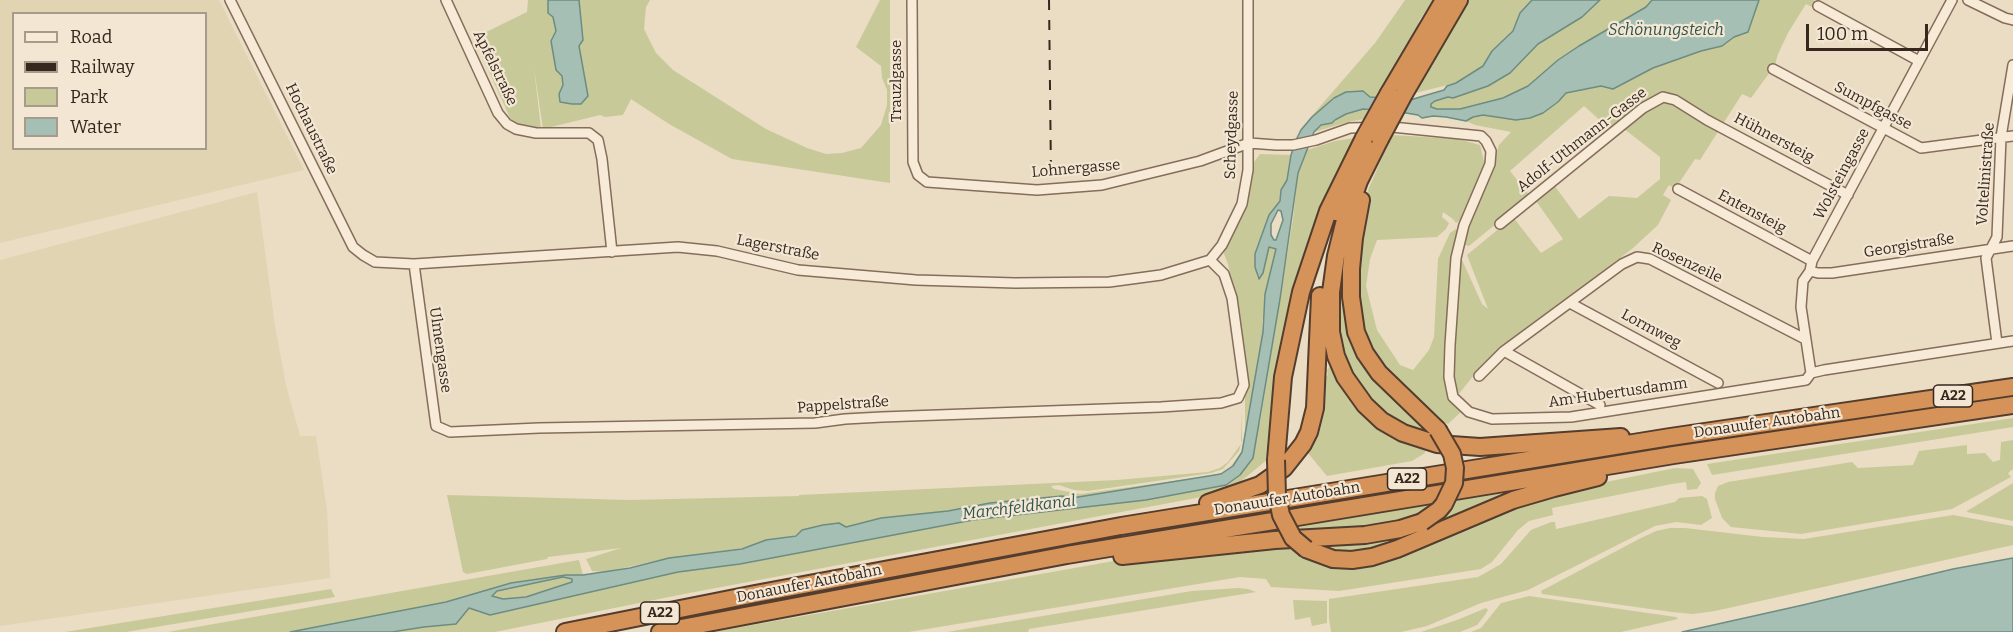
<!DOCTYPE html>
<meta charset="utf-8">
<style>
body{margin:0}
#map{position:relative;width:2013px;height:632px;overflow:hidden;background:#ebdcc4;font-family:Bitter,serif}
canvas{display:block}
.legend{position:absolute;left:12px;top:12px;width:195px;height:138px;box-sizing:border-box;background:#f3e7d3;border:2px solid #a79b8b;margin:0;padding:8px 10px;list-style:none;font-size:18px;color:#36281f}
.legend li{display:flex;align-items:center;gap:12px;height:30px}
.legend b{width:30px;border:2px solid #a79b8b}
.scale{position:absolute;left:1806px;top:24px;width:122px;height:27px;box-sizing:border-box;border:3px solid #36281f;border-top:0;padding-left:8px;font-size:18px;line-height:21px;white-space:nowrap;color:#36281f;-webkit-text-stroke:4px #f3e7d3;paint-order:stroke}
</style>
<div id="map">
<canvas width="2013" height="632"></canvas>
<ul class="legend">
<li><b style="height:8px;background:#f7ead7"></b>Road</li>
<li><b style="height:8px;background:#36281f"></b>Railway</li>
<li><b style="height:16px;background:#c8c998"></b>Park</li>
<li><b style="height:16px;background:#a6bfb5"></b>Water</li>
</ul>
<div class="scale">100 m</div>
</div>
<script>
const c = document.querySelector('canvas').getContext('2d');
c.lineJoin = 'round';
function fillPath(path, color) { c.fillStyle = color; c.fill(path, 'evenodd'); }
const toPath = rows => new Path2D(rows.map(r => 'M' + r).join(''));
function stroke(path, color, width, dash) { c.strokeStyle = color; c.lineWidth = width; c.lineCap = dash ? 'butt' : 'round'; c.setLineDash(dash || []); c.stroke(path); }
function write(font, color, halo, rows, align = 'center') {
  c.font = font + ' Bitter,serif'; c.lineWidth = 4.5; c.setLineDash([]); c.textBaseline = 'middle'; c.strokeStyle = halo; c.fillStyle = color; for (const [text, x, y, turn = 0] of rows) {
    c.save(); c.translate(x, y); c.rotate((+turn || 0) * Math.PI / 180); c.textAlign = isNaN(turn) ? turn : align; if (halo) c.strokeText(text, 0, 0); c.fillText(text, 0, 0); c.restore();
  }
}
fillPath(toPath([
 [0,0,219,0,304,170,0,243],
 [14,14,206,14,206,148,14,148],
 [257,192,275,326,286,385,300,436,316,436,327,510,330,578,0,626,0,260]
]), '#e1d4b2');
fillPath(toPath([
 [528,0,548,0,548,13,553,16,556,32,551,41,556,70,562,75,563,85,559,94,588,96,579,46,583,40,579,0,650,0,646,7,644,29,656,53,673,70,766,129,807,148,826,154,842,153,861,148,881,125,887,105,887,90,882,78,881,66,856,47,880,0,890,0,890,183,732,159,669,124,631,99,623,115,605,117,600,115,543,129,534,68,541,129,517,124,510,118,474,38,527,12],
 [1405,0,1433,0,1419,21,1415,38,1379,97,1369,97,1365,94,1334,98,1312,117,1297,133,1375,43],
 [1467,0,1532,0,1520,13,1513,31,1492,51,1483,66,1456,83,1411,94],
 [1600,0,1652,0,1646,7,1579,46,1558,60,1528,86,1503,98,1460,109,1437,109,1431,107,1431,104,1435,101,1448,97,1453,98,1488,86,1510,73,1538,44,1582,17],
 [1759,0,1813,0,1819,3,1816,9,1806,4,1788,33,1778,54,1775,65,1751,98,1742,94,1700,160,1695,159,1675,189,1669,185,1663,195,1671,200,1658,225,1633,248,1500,350,1474,375,1458,395,1453,388,1453,381,1458,263,1462,260,1482,304,1488,309,1467,255,1513,217,1541,253,1563,239,1536,201,1554,185,1579,219,1609,196,1637,198,1660,179,1660,157,1623,128,1611,130,1584,106,1510,171,1530,196,1469,246,1465,245,1464,238,1490,173,1499,145,1511,132,1475,125,1466,121,1473,117,1483,115,1505,119,1543,113,1558,103,1566,93,1601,86,1613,89,1653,68,1701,51,1722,46,1734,37,1748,32],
 [1363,109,1369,111,1364,119,1348,122,1314,132,1322,125,1332,123,1346,114],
 [1392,135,1458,139,1480,145,1485,166,1463,218,1456,223,1453,219,1443,212,1442,217,1449,223,1446,229,1437,237,1377,240,1370,259,1366,286,1377,330,1400,365,1413,370,1429,350,1434,337,1438,259,1450,233,1456,229,1458,232,1448,299,1445,388,1452,403,1461,412,1448,424,1435,418,1403,390,1372,352,1360,322,1357,271,1368,190],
 [1355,138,1322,209,1268,459,1228,492,684,594,495,632,392,632,424,627,456,624,469,608,490,615,678,572,740,564,973,520,1146,500,1226,485,1260,423,1293,219,1298,173,1307,150,1335,141],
 [1260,154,1291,155,1287,180,1281,190,1280,201,1269,216,1255,254,1257,278,1263,273,1269,247,1276,249,1262,322,1263,332,1247,433,1242,453,1233,466,1221,474,1072,498,1062,496,990,503,948,511,881,518,845,527,766,540,744,548,669,558,605,572,592,571,586,559,621,548,548,557,547,559,467,574,463,572,447,495,630,500,799,496,799,495,1117,480,1208,472,1220,468,1228,462,1241,444,1241,411,1242,440,1239,451,1223,469,1211,473,1088,491,1074,490,1059,485,1051,486,1054,489,1080,494,1202,477,1221,473,1231,466,1242,452,1245,432,1245,356,1235,297,1228,264,1224,254,1225,244,1244,208,1254,162],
 [1350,215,1352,335,1434,437,1395,422,1369,400,1351,374,1338,328,1339,287],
 [1330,366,1333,372,1335,372,1398,436,1409,444,1425,449,1425,453,1412,461,1327,476,1307,452,1323,378,1328,375,1327,370],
 [2013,418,2013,427,1712,475,1707,464],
 [2013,440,2013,469,2008,473,2011,477,1952,509,1801,534,1731,527,1722,518,1715,499,1715,493,1718,486,1728,482,1852,462,1858,468,1913,465,1919,451,1967,445,1967,454,1985,453,1993,462,2000,460,2001,442],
 [1675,468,1693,469,1701,483,1697,489,1687,490,1686,482,1672,484,1552,508,1553,515,1529,521,1518,530,1492,562,1481,569,1339,591,1271,587,1266,579,1240,577,909,632,713,632,1114,561,1239,548,1289,544,1342,567,1557,492],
 [2013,483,2013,521,1967,512,1967,511],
 [1516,491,1391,546,1349,555,1309,545,1386,538,1453,501],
 [1702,496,1707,499,1712,518,1701,525,1676,522,1655,526,1528,590,1481,603,1427,626,1401,632,1331,632,1329,618,1329,599,1478,577,1501,564,1531,530,1551,522,1555,522,1556,529,1675,502,1679,498],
 [1437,503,1403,524,1296,533,1293,528],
 [1953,515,2013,526,2013,545,1715,611,1693,614,1672,612,1542,594,1541,591,1639,539,1656,531,1670,528,1685,528,1763,537,1804,539],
 [579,560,583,575,566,575,511,583,446,602,290,632,168,632],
 [563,577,572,579,572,582,526,597,503,599,491,596,497,591],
 [1238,588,1248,589,1256,592,1029,629,1028,632,947,632,1192,591],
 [331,589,335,597,126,632,65,632],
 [1529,596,1676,617,1678,619,1621,632,1471,632,1481,628,1501,603],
 [1293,600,1327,601,1327,623,1312,626,1310,617,1295,620],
 [1486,608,1488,610,1485,615,1477,625,1460,632,1421,632,1457,620]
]), '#c8c998');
const water = toPath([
 [548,0,579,0,583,40,579,46,588,96,581,104,572,104,560,102,559,94,563,85,562,76,556,70,551,41,556,31,553,17,548,13,548,0],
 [1532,0,1600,0,1582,17,1538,44,1510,73,1488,86,1453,98,1448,97,1435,101,1431,104,1431,107,1437,109,1460,109,1503,98,1528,86,1558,60,1579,46,1646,7,1652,0,1759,0,1748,32,1734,37,1722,46,1701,51,1653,68,1613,89,1601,86,1566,93,1558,102,1543,113,1530,118,1516,120,1483,115,1473,117,1466,121,1446,117,1433,116,1422,118,1418,115,1406,113,1363,109,1346,114,1335,120,1332,123,1321,125,1314,132,1298,173,1280,299,1253,458,1240,475,1226,485,1146,500,973,520,740,564,678,572,490,615,469,608,456,624,424,627,392,632,290,632,446,602,511,583,566,575,583,575,630,568,669,558,742,549,766,540,796,536,802,530,823,525,839,523,846,527,881,518,948,511,990,503,1062,496,1072,498,1221,474,1233,466,1242,452,1263,332,1265,294,1276,249,1269,247,1263,273,1259,279,1255,267,1255,254,1269,215,1280,201,1281,190,1287,180,1291,155,1297,138,1301,130,1312,117,1334,98,1346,92,1363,91,1370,97,1410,100,1444,90,1447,86,1456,83,1483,66,1492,51,1513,31,1520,13,1532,0],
 [1278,210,1281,211,1283,220,1276,240,1274,240,1271,235,1271,224,1278,210],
 [563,577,572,579,572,582,526,597,503,599,492,596,497,591,563,577],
 [2013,558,2013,632,1682,632,1803,605,1953,569,2013,558]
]);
fillPath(water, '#a6bfb5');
stroke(water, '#6d8c82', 1.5);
const minor = toPath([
 [230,0,353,247,363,255,375,262,414,264,678,247,717,251,798,270,916,280,1015,283,1109,282,1161,275,1210,260],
 [446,0,498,113,507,124,516,129,536,133,589,133,598,140,602,159,612,252],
 [912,0,913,162,918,175,927,182,1037,190,1102,185,1200,161,1249,143,1276,145,1293,145,1316,140,1350,128,1392,127,1481,136,1486,141,1491,151,1490,164,1464,225,1456,258,1450,345,1449,377,1453,397,1469,412,1492,419,1571,417,1806,380,1811,373,1824,370,2013,341],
 [1968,0,2005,18,2013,20],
 [1818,6,1919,61],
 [1773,69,1921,148,2013,136],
 [1678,189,1812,261],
 [1500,224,1643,108,1663,97,1675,100,1707,120,1848,195],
 [1210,260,1222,245,1242,204,1248,170,1248,0],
 [414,264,436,426,450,432,539,428,815,423,845,419,882,417,1161,407,1221,403,1238,398,1244,385,1232,298,1224,274,1210,260],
 [1810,271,1818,273,1832,273,2013,246],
 [1570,303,1718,383],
 [1997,343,1986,258,1997,237,2001,137,2013,65],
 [1504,351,1600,405],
 [1811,373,1801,307,1803,281,1810,271,1812,261,1952,0],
 [1479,376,1504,351,1622,264,1637,257,1650,259,1805,339]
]);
const motorway = toPath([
 [1389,93,1444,0],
 [1404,94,1459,0],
 [1380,139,1359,181,1345,220,1336,256,1331,292,1331,332,1336,356,1345,377,1365,405,1382,421,1403,433,1437,444,1480,447,1621,437],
 [1361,200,1354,238,1351,269,1351,297,1356,332,1365,353,1379,373,1438,430],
 [1336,212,1347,173],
 [1276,460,1283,377,1301,292,1328,211,1364,138],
 [1208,503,1260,485,1284,468,1303,444,1309,432,1315,408,1320,296],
 [1306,549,1333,559,1352,560,1372,557,1397,549,1513,500,1554,488,1598,477],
 [1122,556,1275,540,1365,535,1400,529,1422,522],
 [565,632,755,594,1121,526,1670,437,2013,387],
 [660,632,1067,555,1674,455,2013,405]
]);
stroke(minor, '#856d5b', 12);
stroke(motorway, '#533d2f', 20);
stroke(minor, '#f7ead7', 9);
stroke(motorway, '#d69359', 16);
stroke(toPath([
 [1049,0,1051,175]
]), '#36281f', 2, [10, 10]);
const motorwayBridge = toPath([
 [1364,138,1389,93],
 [1380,139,1404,94],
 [1276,460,1277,495,1281,515,1293,538,1306,549],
 [1422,522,1439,510,1444,504,1454,483,1455,468,1452,454,1438,430]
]);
stroke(motorwayBridge, '#533d2f', 20, []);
stroke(motorwayBridge, '#d69359', 16);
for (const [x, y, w] of [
 [1953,396,39],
 [1407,479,39],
 [660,613,39]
]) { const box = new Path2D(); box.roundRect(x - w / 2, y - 11, w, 22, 4.5); c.fillStyle = '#f3e7d3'; c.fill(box); stroke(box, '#36281f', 1.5); }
write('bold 14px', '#36281f', null, [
 ["A22",1953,396],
 ["A22",1407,479],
 ["A22",660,613]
]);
write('15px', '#36281f', '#f3e7d3', [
 ["Apfelstraße",495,68,64],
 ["Trauzlgasse",897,81,-90],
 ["Sumpfgasse",1873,106,28],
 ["Hochaustraße",311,129,64],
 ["Scheydgasse",1232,135,-88],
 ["Hühnersteig",1774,138,28],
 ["Adolf-Uthmann-Gasse",1582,140,-38],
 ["Lohnergasse",1076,169,-5],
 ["Wolsteingasse",1842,174,-62],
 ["Voltelinistraße",1986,174,-86],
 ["Entensteig",1752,212,28],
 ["Georgistraße",1909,246,-9],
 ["Lagerstraße",778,248,11],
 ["Rosenzeile",1687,263,25],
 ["Lormweg",1651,329,28],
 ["Ulmengasse",440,350,82],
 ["Am Hubertusdamm",1618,393,-8],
 ["Pappelstraße",843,405,-4],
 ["Donauufer Autobahn",1767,423,-8],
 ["Donauufer Autobahn",1287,499,-9],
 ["Donauufer Autobahn",809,584,-11]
]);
write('italic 16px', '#2f554f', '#f3e7d3', [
 ["Schönungsteich",1666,31],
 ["Marchfeldkanal",1019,508,-7]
]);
</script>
